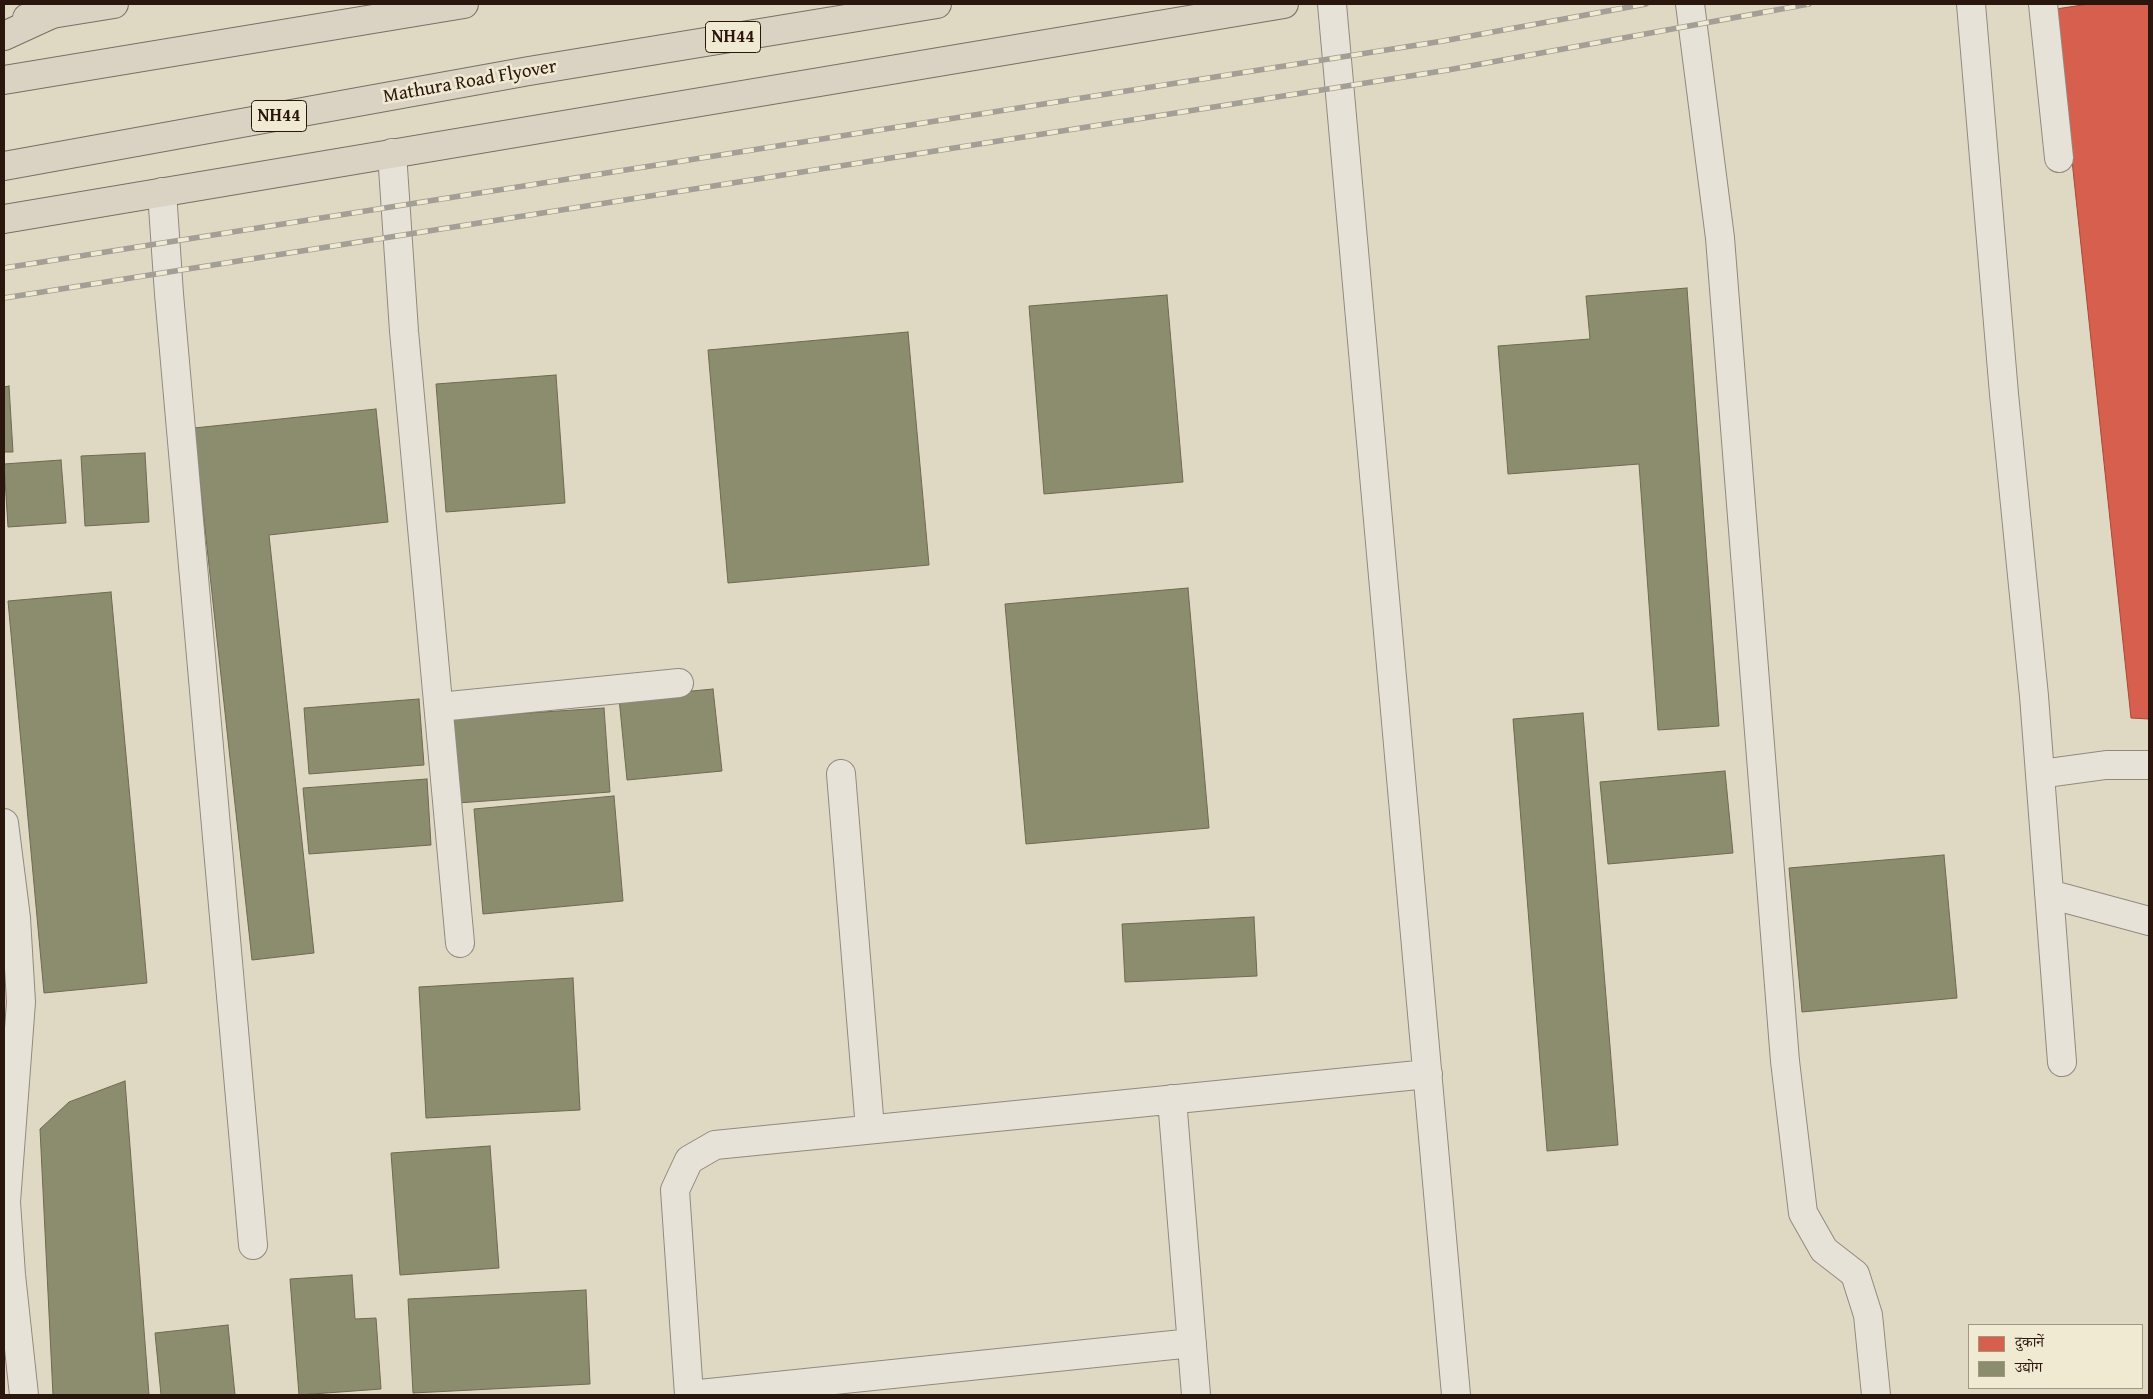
<!DOCTYPE html>
<meta charset="utf-8">
<style>
body{margin:0}
#map{position:relative;width:2153px;height:1399px;overflow:hidden;background:#dfd9c4;font-family:"Gentium Book Plus","Noto Serif Devanagari",serif}
canvas{display:block}
.frame{position:absolute;inset:0;border:5px solid #2b160e;pointer-events:none}
.legend{position:absolute;left:1968px;top:1324px;width:175px;height:65px;box-sizing:border-box;background:#f1ead2;border:1px solid #a29584;margin:0;padding:6px 9px;list-style:none;font-size:15px;color:#2b160e}
.legend li{display:flex;align-items:center;gap:10px;height:25px}
.legend b{width:25px;border:1px solid #a29584}
</style>
<div id="map">
<canvas width="2153" height="1399"></canvas>
<div class="frame"></div>
<ul class="legend">
<li><b style="height:14px;background:#d6604d"></b>दुकानें</li>
<li><b style="height:14px;background:#8c8c6e"></b>उद्योग</li>
</ul>
</div>
<script>
const c = document.querySelector('canvas').getContext('2d');
c.lineJoin = 'round';
function fillPath(path, color) { c.fillStyle = color; c.fill(path, 'evenodd'); }
const toPath = rows => new Path2D(rows.map(r => 'M' + r).join(''));
function stroke(path, color, width, dash) { c.strokeStyle = color; c.lineWidth = width; c.lineCap = dash ? 'butt' : 'round'; c.setLineDash(dash || []); c.stroke(path); }
function write(font, color, halo, rows, align = 'center') {
  c.font = font + ' "Gentium Book Plus",serif'; c.lineWidth = 5; c.setLineDash([]); c.textBaseline = 'middle'; c.strokeStyle = halo; c.fillStyle = color; for (const [text, x, y, turn = 0] of rows) {
    c.save(); c.translate(x, y); c.rotate((+turn || 0) * Math.PI / 180); c.textAlign = isNaN(turn) ? turn : align; if (halo) c.strokeText(text, 0, 0); c.fillText(text, 0, 0); c.restore();
  }
}
const shops = toPath([
 [2089,4,2149,4,2149,719,2131,718,2056,9,2089,4]
]);
fillPath(shops, '#d6604d');
stroke(shops, '#a34a3a', 1);
const industry = toPath([
 [1687,288,1719,726,1658,730,1639,464,1508,474,1498,346,1590,339,1586,296,1687,288],
 [1167,295,1183,482,1044,494,1029,306,1167,295],
 [908,332,929,565,728,583,708,350,908,332],
 [556,375,565,503,446,512,436,384,556,375],
 [9,386,13,452,4,452,4,387,9,386],
 [376,409,388,522,269,535,314,953,252,960,194,428,376,409],
 [145,453,149,522,85,526,81,456,145,453],
 [61,460,66,523,8,527,4,464,61,460],
 [1188,588,1209,828,1026,844,1005,604,1188,588],
 [111,592,147,983,44,993,8,601,111,592],
 [713,689,722,771,627,780,619,698,713,689],
 [419,699,424,765,309,774,304,708,419,699],
 [604,708,610,792,458,803,452,718,604,708],
 [1583,713,1618,1145,1547,1151,1513,719,1583,713],
 [1725,771,1733,853,1608,864,1600,782,1725,771],
 [427,779,431,845,309,854,303,788,427,779],
 [614,796,623,901,483,914,474,809,614,796],
 [1944,855,1957,998,1802,1012,1789,868,1944,855],
 [1254,917,1257,976,1125,982,1122,924,1254,917],
 [573,978,580,1110,426,1118,419,987,573,978],
 [125,1081,149,1395,53,1395,40,1129,69,1102,125,1081],
 [490,1146,499,1268,400,1275,391,1153,490,1146],
 [352,1275,355,1319,376,1318,381,1389,299,1395,290,1279,352,1275],
 [586,1290,590,1384,413,1393,408,1299,586,1290],
 [228,1325,235,1395,161,1395,155,1333,228,1325]
]);
fillPath(industry, '#8c8c6e');
stroke(industry, '#6f6951', 1);
const minor = toPath([
 [1332,4,1456,1395],
 [1690,4,1720,238,1785,1061,1803,1213,1824,1250,1855,1274,1868,1315,1876,1395],
 [1971,4,2004,394,2034,696,2062,1062],
 [2043,4,2059,158],
 [392,153,404,331,460,943],
 [162,192,169,294,253,1245],
 [439,707,679,683],
 [841,774,870,1129],
 [2040,774,2106,765,2149,765],
 [4,823,16,918,21,1002,6,1202,11,1275,24,1395],
 [2049,894,2149,921],
 [1172,1099,1196,1395],
 [689,1395,675,1190,689,1160,715,1145,1428,1074],
 [690,1395,1192,1343]
]);
const major = toPath([
 [27,18,114,4],
 [4,219,1284,4]
]);
const highway = toPath([
 [4,36,52,14],
 [4,80,464,4],
 [4,166,529,71,937,4]
]);
stroke(minor, '#908a7e', 30);
stroke(major, '#777065', 30);
stroke(highway, '#777065', 30);
stroke(minor, '#e6e2d8', 28);
stroke(major, '#dad3c3', 28);
stroke(highway, '#dad3c3', 28);
const rail = toPath([
 [4,268,1443,41,1646,4],
 [4,298,1448,70,1809,4]
]);
stroke(rail, '#a39e96', 5.5);
stroke(rail, '#f1ead2', 4, [11]);
for (const [x, y, w] of [
 [733,37,55],
 [279,116,55]
]) { const box = new Path2D(); box.roundRect(x - w / 2, y - 15.5, w, 31, 4); c.fillStyle = '#f1ead2'; c.fill(box); stroke(box, '#2b160e', 1); }
write('bold 18px', '#2b160e', null, [
 ["NH44",733,37],
 ["NH44",279,116]
]);
write('19px', '#2b160e', '#f1ead2', [
 ["Mathura Road Flyover",470,82,-10]
]);
</script>
